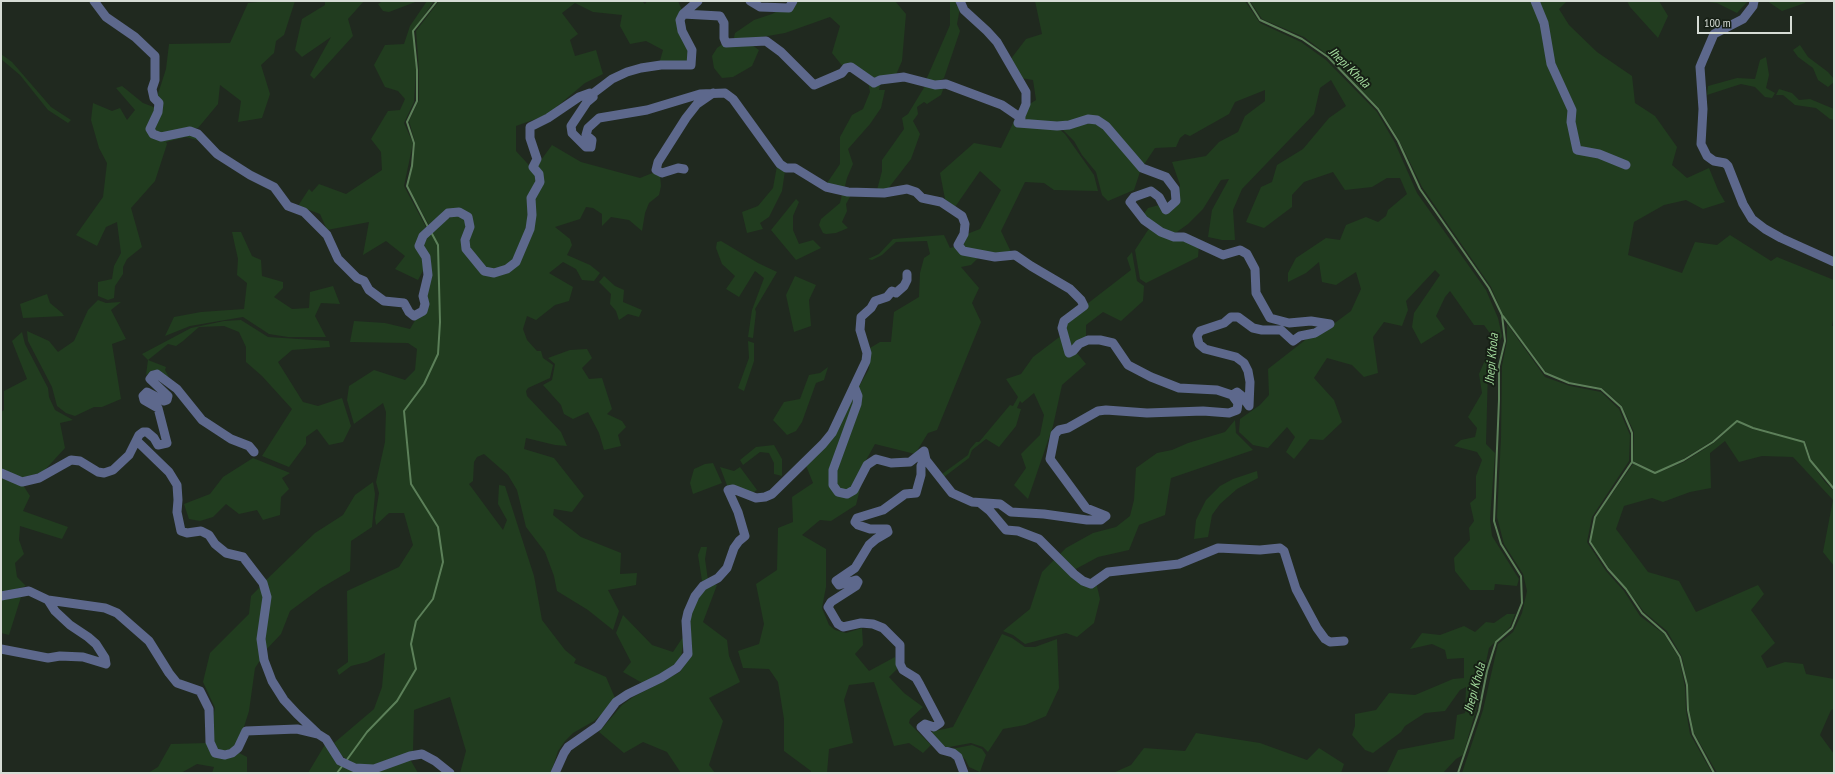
<!DOCTYPE html>
<style>
body{margin:0}
#map{position:relative;width:1835px;height:774px;overflow:hidden;background:#20291f;font-family:"PT Sans Narrow",sans-serif}
canvas{display:block}
.frame{position:absolute;inset:0;border:2px solid #d6dcd5;pointer-events:none}
.scale{position:absolute;left:1697px;top:16px;width:95px;height:18px;box-sizing:border-box;border:2px solid #d6dcd5;border-top:0;padding-left:5px;font-size:12px;line-height:14px;white-space:nowrap;color:#d6dcd5;-webkit-text-stroke:3px #161f15;paint-order:stroke}
</style>
<div id="map">
<canvas width="1835" height="774"></canvas>
<div class="frame"></div>
<div class="scale">100 m</div>
</div>
<script>
const c = document.querySelector('canvas').getContext('2d');
c.lineJoin = 'round';
function fillPath(path, color) { c.fillStyle = color; c.fill(path, 'evenodd'); }
const toPath = rows => new Path2D(rows.map(r => 'M' + r).join(''));
function stroke(path, color, width, dash) { c.strokeStyle = color; c.lineWidth = width; c.lineCap = dash ? 'butt' : 'round'; c.setLineDash(dash || []); c.stroke(path); }
function write(font, color, halo, rows, align = 'center') {
  c.font = font + ' "PT Sans Narrow",sans-serif'; c.lineWidth = 4; c.setLineDash([]); c.textBaseline = 'middle'; c.strokeStyle = halo; c.fillStyle = color; for (const [text, x, y, turn = 0] of rows) {
    c.save(); c.translate(x, y); c.rotate((+turn || 0) * Math.PI / 180); c.textAlign = isNaN(turn) ? turn : align; if (halo) c.strokeText(text, 0, 0); c.fillText(text, 0, 0); c.restore();
  }
}
fillPath(toPath([
 [269,1,295,1,284,35,276,41,274,53,261,65,270,94,262,118,238,122,241,101,220,85,218,104,198,128,184,128,160,134,154,129,157,97,166,69,169,44,230,43,248,3],
 [325,1,364,1,348,19,353,36,314,79,310,75,331,37,302,57,295,50,302,19,325,5],
 [383,1,418,1,389,12,383,11,378,4],
 [427,1,434,1,413,31,416,71,414,102,404,123,413,143,404,186,427,229,420,235,426,265,418,280,395,269,405,256,386,241,363,255,369,222,327,230,320,214,298,206,309,189,312,192,319,184,346,194,382,170,381,152,371,139,388,111,400,110,405,99,398,91,385,87,374,65,385,45,404,44,410,26],
 [439,1,642,1,645,4,647,1,678,1,682,10,691,51,690,64,659,64,663,50,646,41,630,44,620,26,622,15,593,12,575,3,562,13,578,34,570,40,575,56,596,50,603,74,585,83,547,115,516,126,516,151,538,175,530,215,521,249,507,267,485,270,467,248,469,235,461,209,430,227,408,186,413,165,415,142,409,121,419,100,419,69,416,31],
 [795,1,895,1,906,14,902,61,895,77,874,82,844,68,832,53,840,26,830,17,785,33,733,42,735,33,754,20,772,14],
 [950,1,956,1,956,5,960,8,957,24,960,31,944,78,935,83,926,80,950,25],
 [1035,1,1245,1,1260,23,1301,42,1326,60,1377,112,1395,143,1417,193,1486,290,1498,318,1502,336,1488,369,1486,444,1495,453,1490,519,1492,536,1519,579,1517,586,1495,584,1494,590,1470,590,1455,571,1454,558,1470,540,1469,528,1474,521,1470,503,1476,498,1476,476,1482,460,1477,452,1454,446,1461,440,1475,437,1477,428,1468,417,1482,393,1479,374,1494,339,1484,325,1474,325,1450,291,1445,297,1436,316,1445,329,1421,344,1412,327,1414,313,1440,275,1435,270,1406,301,1408,310,1402,326,1384,322,1373,337,1378,373,1364,377,1352,365,1327,358,1314,378,1334,400,1342,422,1323,440,1310,439,1294,459,1286,452,1295,437,1287,427,1268,448,1253,445,1239,432,1240,419,1260,405,1269,395,1268,369,1309,337,1332,325,1351,311,1361,289,1356,272,1336,285,1322,282,1319,262,1306,273,1288,282,1288,273,1296,258,1326,238,1340,240,1346,225,1366,217,1378,222,1386,216,1388,210,1407,194,1400,178,1387,178,1372,187,1345,190,1333,172,1304,182,1292,195,1292,207,1264,228,1246,222,1261,187,1272,182,1277,165,1303,149,1329,118,1346,106,1331,80,1320,88,1314,114,1242,189,1233,210,1235,240,1222,240,1208,237,1212,210,1229,179,1221,180,1203,209,1188,224,1174,234,1162,230,1143,215,1148,208,1178,200,1180,185,1172,162,1206,156,1219,142,1238,132,1245,116,1265,101,1265,90,1235,102,1229,114,1190,136,1185,134,1180,138,1176,147,1155,148,1143,166,1098,118,1068,123,1022,121,1028,105,1036,100,1033,80,1021,78,1010,60,1026,39,1042,34],
 [1250,1,1567,1,1559,9,1569,25,1597,52,1632,76,1635,103,1655,116,1677,147,1672,165,1687,178,1709,168,1718,190,1725,202,1703,209,1686,200,1664,205,1634,222,1628,255,1682,273,1695,242,1717,245,1730,235,1771,261,1777,257,1834,280,1834,314,1832,326,1834,326,1834,487,1827,481,1811,459,1805,441,1753,427,1737,420,1712,441,1683,459,1656,472,1633,461,1634,432,1622,406,1602,388,1569,382,1546,372,1503,315,1491,287,1422,187,1399,140,1379,108,1329,56,1304,37,1262,19],
 [1627,1,1659,1,1668,16,1658,38,1630,7],
 [1700,1,1748,1,1737,13,1717,3],
 [1767,1,1806,1,1805,3,1782,11],
 [724,43,749,43,759,50,752,66,733,77,722,78,714,68,712,56,717,48],
 [1800,45,1808,57,1828,72,1834,79,1834,82,1828,87,1818,80,1813,68,1798,57,1793,50],
 [1,54,12,62,51,107,71,120,68,123,48,110,20,75,1,59],
 [1766,57,1769,75,1766,88,1775,93,1772,98,1765,97,1755,87,1741,84,1707,95,1708,86,1737,78,1755,79,1760,60],
 [868,81,881,81,879,90,885,90,881,108,870,124,848,149,853,164,847,178,844,190,827,183,840,164,840,137,852,115,863,109,870,92],
 [122,86,143,103,156,108,152,136,190,132,204,142,186,137,166,142,167,144,155,181,131,208,142,247,127,259,123,267,123,274,115,286,114,298,108,300,98,296,98,282,112,279,114,266,121,253,117,222,106,227,97,246,76,235,103,197,107,163,99,148,91,120,93,103,112,111,120,108,127,120,135,110,116,88],
 [925,86,944,87,941,95,927,104,924,102,917,107,918,114,913,121,920,134,911,159,887,190,877,190,882,171,882,160,904,129,902,118,908,114],
 [1779,89,1792,93,1799,100,1810,99,1834,109,1834,120,1830,119,1816,108,1795,105,1783,95,1776,95],
 [1016,117,1057,127,1065,134,1094,175,1098,191,1054,190,1044,183,1025,182,1001,231,1011,252,982,254,959,245,967,234,980,229,1001,190,980,171,955,207,945,199,940,173,974,143,1001,148],
 [1098,122,1141,169,1134,190,1108,201,1102,195,1096,172,1082,155,1074,141,1061,128],
 [552,145,581,162,640,178,655,172,660,175,661,186,659,195,649,203,645,213,642,231,629,220,611,217,602,226,602,214,593,208,586,207,580,219,555,227,570,239,572,245,567,255,590,265,600,273,594,281,582,280,576,269,563,262,549,273,573,287,569,301,555,305,536,320,527,316,523,329,527,340,537,351,541,351,543,358,553,365,550,378,528,388,526,391,527,396,561,432,567,446,555,445,526,438,524,449,554,458,584,496,572,512,554,509,553,515,581,537,621,553,620,574,637,573,636,585,608,590,619,611,613,630,588,610,557,591,554,576,545,552,526,527,517,490,508,475,484,454,477,457,474,462,473,481,469,484,503,530,507,520,498,504,499,485,505,486,534,576,542,620,565,650,576,659,574,663,606,677,615,698,604,712,594,721,573,733,565,741,558,751,551,773,460,773,466,751,450,697,414,710,413,751,371,766,355,765,342,756,334,743,374,709,382,687,385,653,367,662,351,666,339,675,337,670,348,662,347,591,399,567,413,545,404,513,389,513,376,525,375,518,379,493,376,482,385,442,386,412,383,403,354,424,347,400,349,386,374,370,405,380,415,370,417,349,408,343,350,342,354,321,385,323,410,329,427,300,421,248,428,233,455,214,467,221,463,237,489,274,519,261,532,199,539,190,536,167],
 [777,166,785,171,782,191,769,217,760,223,763,229,747,233,742,212,758,206,773,188],
 [842,194,851,195,846,204,847,211,842,222,848,228,836,233,826,234,823,233,819,225,821,219,840,203],
 [796,199,799,202,793,216,793,230,799,244,813,240,821,248,796,260,771,230],
 [1150,227,1199,245,1198,257,1146,283,1140,279,1135,250],
 [232,232,241,232,252,256,261,260,262,276,283,282,283,288,274,297,292,309,309,308,310,292,333,286,340,304,321,303,315,316,326,337,288,337,269,334,243,317,190,326,165,336,174,317,201,312,244,309,247,283,237,275,238,259],
 [944,235,950,248,954,247,961,254,978,258,971,265,961,267,979,288,972,303,981,322,937,430,928,433,915,454,875,444,859,473,853,489,840,491,834,476,858,388,869,369,870,348,880,342,891,342,894,312,919,297,920,273,924,258,930,254,927,241,896,242,882,255,872,260,868,259,879,254,893,239],
 [721,241,758,263,777,272,755,309,756,312,753,338,748,337,752,310,764,278,755,271,739,297,726,289,735,276,722,264,716,248,717,242],
 [1132,252,1137,281,1144,286,1143,301,1121,321,1103,312,1086,325,1086,337,1069,351,1065,321,1131,270,1127,258],
 [604,276,615,286,624,290,623,302,642,310,639,317,628,314,619,320,616,311,610,304,611,294,599,282],
 [795,276,816,285,809,300,811,326,794,332,786,295],
 [47,294,50,303,62,313,64,316,23,318,20,304],
 [98,300,106,303,121,302,111,310,126,339,112,344,121,399,102,407,94,407,75,416,66,413,57,406,52,387,28,341,27,331,49,341,58,352,74,341,88,310],
 [241,320,268,337,329,341,330,347,292,350,278,362,303,402,318,406,342,398,351,426,343,442,329,445,317,429,306,437,306,444,289,467,262,456,292,409,262,376,246,362,246,347,239,332,224,326,199,327,183,341,176,346,168,344,148,360,166,367,165,370,170,379,158,370,153,370,146,375,148,360,142,354,191,328,224,321],
 [1507,324,1545,377,1570,386,1601,392,1619,409,1630,435,1629,461,1592,517,1587,542,1606,571,1624,591,1640,616,1664,634,1679,658,1685,687,1686,711,1690,734,1712,773,1462,773,1483,710,1498,644,1513,632,1522,613,1527,591,1523,574,1504,544,1497,517,1501,438,1502,366,1507,341],
 [22,332,25,344,48,388,49,397,55,410,73,420,60,423,65,448,43,472,21,478,1,468,1,412,4,410,4,391,27,379,12,341],
 [1062,335,1086,364,1062,385,1053,426,1028,499,1014,485,1026,468,1021,454,1040,435,1044,415,1034,393,1022,403,1020,401,1017,408,1021,409,1016,426,999,447,986,439,972,450,969,458,944,477,942,474,968,455,970,449,976,442,979,442,1010,405,1013,406,1018,397,1006,379,1021,374,1033,357],
 [748,341,754,343,754,361,744,391,738,388,749,358],
 [587,349,592,358,582,368,589,379,602,378,612,409,607,414,622,421,626,427,618,435,621,446,604,450,599,433,588,412,573,419,564,414,561,405,543,385,552,380,555,364,548,358,570,350],
 [828,367,824,380,816,383,802,422,796,431,787,435,773,420,784,402,800,399,809,375,820,373],
 [854,391,855,397,830,476,847,496,862,481,856,505,831,521,820,520,802,535,826,549,826,587,822,608,829,625,835,630,846,633,862,628,863,645,855,654,869,671,895,657,898,668,889,677,904,693,923,707,910,719,909,723,931,745,923,753,909,743,894,746,874,682,849,685,844,700,853,743,829,749,827,773,811,773,811,771,784,751,784,719,778,682,769,669,743,668,738,651,759,644,764,624,756,584,777,570,778,528,793,522,792,497,813,483,805,463,818,454],
 [1235,420,1236,433,1253,450,1171,478,1165,515,1139,525,1129,550,1098,557,1072,571,1059,555,1066,548,1093,533,1116,527,1130,516,1134,500,1136,468,1157,453,1172,450,1188,443,1225,432],
 [1737,422,1752,429,1803,442,1809,460,1825,482,1834,491,1834,566,1823,552,1833,500,1793,457,1762,456,1739,462,1725,441,1710,453,1711,488,1690,492,1663,502,1652,498,1624,506,1616,529,1648,572,1679,581,1696,612,1758,585,1764,594,1751,610,1775,643,1761,656,1767,668,1785,662,1803,664,1806,674,1834,679,1834,709,1831,710,1820,735,1834,754,1834,773,1717,773,1694,733,1689,709,1688,685,1682,657,1667,631,1644,612,1627,589,1609,568,1591,542,1596,517,1633,464,1655,474,1684,462,1714,443],
 [774,445,782,459,782,476,774,474,774,463,769,453,760,452,743,465,740,460,756,447],
 [253,458,290,473,282,478,289,489,281,497,280,515,263,520,257,510,239,514,226,504,213,517,200,521,189,519,184,504,210,494,223,477],
 [713,463,722,483,693,494,690,483,694,469,705,464],
 [720,467,734,471,740,467,757,490,749,495,728,488],
 [1257,471,1258,478,1237,489,1220,504,1212,515,1208,537,1194,539,1196,520,1206,500,1220,486,1233,479],
 [1,478,23,485,30,496,23,511,68,527,62,539,20,526,19,540,24,554,15,563,17,577,26,586,1,594],
 [373,482,375,494,372,527,351,541,350,571,321,588,290,611,281,634,265,651,263,638,265,581,315,533,343,515,355,495],
 [701,547,707,547,705,559,708,580,702,581,698,555],
 [1056,558,1074,576,1096,582,1100,599,1094,623,1077,637,1066,633,1025,644,1013,635,1003,631,1030,609,1042,572],
 [711,583,717,585,703,622,727,640,729,656,740,682,709,698,723,721,709,765,715,773,681,773,667,752,643,742,624,753,599,732,622,705,633,697,680,672,691,654,690,622,693,604],
 [262,585,266,598,261,659,255,668,249,711,242,733,233,749,220,751,214,747,210,729,215,708,203,682,210,653,249,614,251,596],
 [1,597,21,597,9,635,1,633],
 [1507,614,1515,614,1510,627,1489,648,1476,710,1463,755,1456,759,1443,773,1385,773,1388,771,1398,750,1454,739,1457,715,1465,713,1466,687,1460,690,1445,711,1425,713,1405,726,1401,732,1373,753,1365,750,1352,735,1355,726,1355,714,1376,710,1389,693,1415,695,1453,679,1464,678,1464,658,1447,659,1445,650,1432,644,1410,649,1422,633,1440,635,1464,626,1475,632,1486,622,1494,623],
 [623,615,652,645,673,652,685,634,681,657,673,667,644,684,623,672,631,662,616,633],
 [1002,634,1012,638,1025,647,1035,647,1057,639,1059,688,1046,716,1025,725,1003,729,988,752,983,747,971,743,944,748,931,732,953,727],
 [1196,733,1260,743,1307,760,1319,748,1344,764,1341,773,1113,773,1131,765,1144,748,1185,751],
 [208,743,211,752,237,752,247,757,247,773,212,773,214,767,197,764,181,773,148,773,158,767,171,744],
 [326,743,355,770,410,759,418,773,308,773],
 [972,745,982,749,986,755,980,772,969,767,965,759,951,749]
]), '#213c1f');
stroke(toPath([
 [1248,1,1260,20,1302,39,1328,57,1378,109,1398,141,1420,189,1489,288,1502,315,1505,341,1499,366,1499,400,1494,521,1501,544,1521,576,1522,603,1512,628,1496,642,1487,671,1479,711,1458,773],
 [428,227,407,186,412,166,414,143,407,122,417,101,417,70,413,31,437,1],
 [1503,316,1545,373,1569,383,1601,389,1621,407,1632,433,1632,462,1595,517,1590,542,1608,569,1626,589,1642,613,1665,633,1680,657,1687,685,1688,710,1693,734,1714,773],
 [1632,462,1655,473,1684,460,1713,442,1737,421,1753,428,1804,442,1810,460,1834,489],
 [346,761,367,732,397,701,416,669,411,644,416,621,433,599,443,562,438,527,411,484,404,411,424,384,438,354,440,322,438,245,431,232],
 [337,773,343,765]
]), '#5c8059', 2);
stroke(toPath([
 [94,1,106,17,135,37,155,56,155,80,152,89,154,98,159,103,158,112,150,129,153,134,161,137,190,131,198,134,217,154,250,175,274,187,288,206,304,212,327,235,338,259,357,278,364,281,369,290,384,301,404,303,409,312,414,316,423,311,425,304,423,296,428,275,426,257,419,246,423,236,448,213,459,212,468,217,470,227,465,240,466,249,484,271,494,273,507,269,516,262,530,229,532,215,531,198,540,182,539,174,533,167,537,159,530,138,530,127,548,118,579,97,590,93,593,97,587,102,571,126,572,133,586,147,591,147,592,140,586,135,588,128,599,118,647,110,700,94,725,93,733,99,780,164,786,168,795,168,826,187,848,192,884,193,907,189,916,192,922,198,941,202,962,216,965,224,964,234,958,245,963,251,995,257,1015,255,1031,266,1070,289,1081,300,1084,306,1064,321,1062,328,1069,353,1073,351,1079,344,1088,340,1100,340,1113,343,1128,365,1151,377,1179,388,1217,390,1232,395,1238,403,1237,410,1229,413,1203,411,1147,413,1106,410,1098,411,1068,428,1059,430,1055,434,1050,459,1086,508,1106,516,1101,520,1087,520,1044,514,1011,512,1000,504,972,502,952,493,926,460,923,461,921,466,921,475,916,493,905,494,883,510,857,518,855,522,858,525,870,529,887,529,888,532,876,539,869,545,855,568,836,581,839,585,856,580,858,582,856,586,831,602,828,607,838,624,843,627,861,623,873,624,883,628,900,645,900,664,903,670,916,678,920,685,940,723,934,727,925,724,921,727,942,750,953,753,958,757,964,773],
 [750,1,760,7,789,8,793,1],
 [960,1,964,10,987,31,997,42,1026,92,1026,104,1018,123,1057,126,1069,125,1088,119,1097,120,1106,126,1142,168,1166,177,1175,189,1176,201,1166,210,1159,197,1151,191,1134,197,1130,202,1144,220,1161,232,1174,237,1184,237,1223,255,1240,250,1247,254,1255,269,1256,293,1270,318,1289,323,1311,321,1330,324,1315,333,1300,336,1293,341,1281,330,1262,330,1253,328,1238,317,1231,317,1224,323,1200,331,1197,336,1199,344,1205,349,1236,357,1244,363,1248,371,1250,382,1249,406,1242,396,1237,392,1232,395],
 [1535,1,1544,23,1551,64,1572,110,1571,122,1577,150,1599,154,1626,165],
 [1754,1,1753,6,1743,19,1714,34,1702,62,1700,67,1703,109,1701,144,1707,156,1714,161,1725,163,1728,166,1743,204,1752,219,1765,229,1781,238,1834,262],
 [683,14,720,16,724,23,724,38,726,43,766,41,781,52,814,85,842,73,846,68,851,67,874,83,880,80,904,77,935,85,946,84,1002,105,1021,118],
 [591,95,612,79,627,72,641,68,661,65,691,65,692,50,682,31,680,20,683,14,698,1],
 [684,169,678,168,662,173,656,170,658,162,686,118,697,104,713,93],
 [854,386,858,396,857,404,833,470,833,485,838,492,847,494,854,490,867,465,876,459,891,463,910,462,924,451,926,460],
 [137,441,169,472,177,485,178,500,177,512,181,531,187,533,201,531,209,535,215,544,226,553,243,557,263,583,267,597,261,639,264,660,272,681,284,700,297,714,317,733],
 [1,473,22,482,39,478,71,460,80,461,98,472,104,473,113,470,129,455,139,435,143,432,147,432,154,438,158,445,167,443,158,408,144,400,143,396,147,392,164,401,167,400,168,396,150,379,153,375,157,374,177,389,202,420,231,439,249,446,254,452],
 [980,503,990,511,1006,530,1018,531,1039,539,1074,574,1083,581,1091,584,1108,572,1179,564,1218,548,1260,550,1280,548,1284,551,1296,589,1317,628,1325,639,1330,642,1344,641],
 [1,596,29,591,48,600,105,608,117,613,149,641,169,673,177,683,200,691,209,709,210,742,215,753,225,755,232,753,238,748,246,731,297,729,318,734,326,739,340,761,355,768,374,769,410,756,422,754,435,761,450,773],
 [1,649,48,658,60,656,83,657,106,664,105,658,96,644,88,637,70,625,55,611,48,600],
 [555,773,564,753,568,747,598,726,616,702,628,694,661,678,677,668,688,654,686,621,688,612,695,596,703,586,718,578,727,568,734,548,739,541,745,536,738,512,728,490,733,489,756,498,765,497,772,494,823,444,832,433,866,361,867,353,860,330,861,317,871,308,875,301,887,297,892,291,896,293,904,286,907,280,907,274]
]), '#5d688c', 9);
write('italic 13px', '#a3db9d', '#161f15', [
 ["Jhepi Khola",1349,68,44],
 ["Jhepi Khola",1492,359,-85],
 ["Jhepi Khola",1475,688,-75]
]);
</script>
